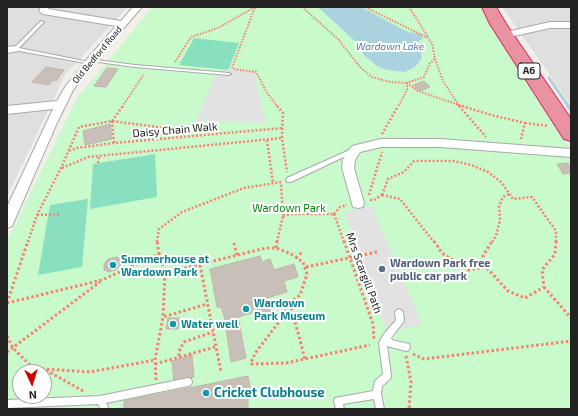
<!DOCTYPE html>
<style>
body{margin:0}
#map{position:relative;width:578px;height:416px;overflow:hidden;background:#f2efe9;font-family:"Exo 2",sans-serif}
canvas{display:block}
.frame{position:absolute;inset:0;border:8px solid #222;pointer-events:none}
.north{position:absolute;left:12px;top:364px;width:40px;height:40px;box-sizing:border-box;background:#fff;border:1px solid #a7a7a7;border-radius:50%;rotate:176deg;font-size:11px;font-weight:700;line-height:16px;text-align:center;color:#222}
.north::after{content:'';display:block;margin:auto;width:14px;height:18px;background:#d40000;clip-path:polygon(50% 0,100% 100%,50% 72%,0 100%)}
</style>
<div id="map">
<canvas width="578" height="416"></canvas>
<div class="frame"></div>
<div class="north">N</div>
</div>
<script>
const c = document.querySelector('canvas').getContext('2d');
c.lineJoin = 'round';
function fillPath(path, color) { c.fillStyle = color; c.fill(path, 'evenodd'); }
const toPath = rows => new Path2D(rows.map(r => 'M' + r).join(''));
function stroke(path, color, width, dash) { c.strokeStyle = color; c.lineWidth = width; c.lineCap = dash ? 'butt' : 'round'; c.setLineDash(dash || []); c.stroke(path); }
function write(font, color, halo, rows, align = 'center') {
  c.font = font + ' "Exo 2",sans-serif'; c.lineWidth = 4; c.setLineDash([]); c.textBaseline = 'middle'; c.strokeStyle = halo; c.fillStyle = color; for (const [text, x, y, turn = 0] of rows) {
    c.save(); c.translate(x, y); c.rotate((+turn || 0) * Math.PI / 180); c.textAlign = isNaN(turn) ? turn : align; if (halo) c.strokeText(text, 0, 0); c.fillText(text, 0, 0); c.restore();
  }
}
fillPath(toPath([
 [7,7,128,7,65,75,7,197],
 [502,7,571,7,571,105]
]), '#e0dfdf');
fillPath(toPath([
 [153,7,481,7,571,150,571,409,7,409,7,241,77,98],
 [20,372,44,372,44,396,20,396]
]), '#c8facc');
fillPath(toPath([
 [194,38,239,43,228,70,179,65],
 [155,154,157,197,90,209,93,164],
 [88,199,82,267,38,275,50,205]
]), '#88e0be');
fillPath(toPath([
 [232,68,254,72,266,123,196,121,216,73],
 [372,206,422,324,387,332,345,215,348,211]
]), '#e2e2e2');
fillPath(toPath([
 [318,7,361,7,408,32,422,34,423,38,418,42,422,58,415,67,405,72,387,70,377,66,364,55,357,43]
]), '#aad3df');
stroke(toPath([
 [549,78,569,107]
]), '#aad3df', 3);
stroke(toPath([
 [568,106,571,110]
]), '#aad3df', 3.5);
const building = toPath([
 [46,67,64,70,56,81,53,80,49,85,32,82,46,67],
 [107,68,118,69,106,87,94,86,107,68],
 [424,81,430,87,420,91,413,85,424,81],
 [110,124,112,139,85,145,83,131,110,124],
 [568,163,571,169,571,173,563,174,557,164,568,163],
 [260,256,262,262,270,259,274,270,294,264,298,277,284,281,287,292,267,298,271,314,261,317,259,311,238,317,246,358,231,362,224,316,221,307,217,307,210,269,260,256],
 [116,257,121,259,121,265,116,270,109,272,104,270,104,264,108,259,116,257],
 [168,318,180,318,178,329,166,329,168,318],
 [192,355,194,377,174,383,172,361,192,355],
 [248,376,251,392,248,394,248,409,124,409,124,401,248,376]
]);
fillPath(building, '#c7bfb8');
stroke(building, '#c4b6ab', 1);
const lane = toPath([
 [41,21,44,22,19,48,89,62,91,63,91,64,14,50,14,48,41,21],
 [89,59,135,65,229,73,231,74,229,75,135,67,91,61,89,61,89,59],
 [354,148,357,150,356,151,291,182,287,182,286,180,287,178,354,148],
 [399,309,401,310,403,312,404,321,391,338,392,340,409,344,410,347,409,350,406,351,387,346,391,376,390,379,382,386,381,394,384,409,376,409,374,399,343,404,344,409,336,409,334,401,335,398,373,391,375,381,383,374,379,343,384,334,396,320,395,312,397,310,399,309],
 [188,378,191,379,192,382,191,385,188,386,106,403,109,409,101,409,98,404,7,408,7,400,100,396,188,378]
]);
const street = toPath([
 [41,7,49,7,48,9,121,21,133,7,142,7,94,62,73,90,56,125,12,226,7,228,7,207,53,109,7,114,7,106,57,101,65,87,88,58,116,26,43,14,39,11,41,7],
 [550,22,571,22,571,28,550,28,505,38,500,35,502,33,550,22],
 [16,46,21,49,19,51,7,53,7,47,16,46],
 [381,139,441,139,571,149,571,157,441,147,381,147,360,152,355,160,354,168,364,203,363,207,358,208,353,207,342,168,343,159,352,146,381,139]
]);
const highway = toPath([
 [482,7,496,7,506,24,571,119,571,141,564,139,490,24,482,7]
]);
stroke(lane, '#a9a9a9', 2);
stroke(street, '#a9a9a9', 2);
stroke(highway, '#dc2a67', 2);
stroke(toPath([
 [302,7,338,39,361,68,372,77,390,82,407,83,418,91,465,107],
 [365,7,428,38,432,43,435,59,430,63,424,77,407,83,407,90,398,107],
 [409,7,428,37],
 [435,59,443,81,460,107],
 [175,62,191,37,218,28,255,7],
 [232,68,255,7],
 [234,69,256,72,267,93,278,107],
 [122,107,144,74]
]), '#fa8072', 2, [1.5, 1.5]);
stroke(toPath([
 [277,106,283,113,282,138,287,172],
 [459,106,486,137],
 [462,106,491,115,525,123,521,139],
 [112,121,123,106],
 [112,121,114,143],
 [525,123,548,126],
 [382,134,398,106],
 [267,140,273,183],
 [69,151,77,148,114,143,283,128],
 [98,163,99,156],
 [62,168,88,157,282,138],
 [369,195,382,152],
 [382,195,400,199,434,242],
 [382,195,388,179,404,172,414,161,453,161,471,165,488,172,501,182,513,199,532,197,556,231,556,242],
 [370,200,374,200,382,195],
 [334,214,344,242],
 [334,214,340,207,347,205],
 [37,215,61,214],
 [283,216,291,214,334,214],
 [28,242,37,215,61,168,79,127,112,121,187,131],
 [157,242,159,229,182,212,244,188,281,182],
 [277,242,283,216,281,183],
 [492,242,496,236,500,220,499,206,503,197,509,194]
]), '#fa8072', 2.5, [2, 2]);
stroke(toPath([
 [344,241,373,324,374,339],
 [434,241,442,253,468,270,486,267,508,291,525,298,544,287,542,270,555,254,556,241],
 [234,243,237,255],
 [276,248,277,241],
 [159,254,165,273,163,317],
 [296,258,302,252],
 [200,265,221,372],
 [306,267,377,252],
 [486,267,483,256,492,241],
 [165,273,266,248,276,248,291,254,303,262,307,274,300,295,290,303,279,322,256,352,250,364],
 [544,287,571,318],
 [7,303,102,280,159,254,157,241],
 [7,303,28,241],
 [290,303,305,359],
 [7,336,13,348,30,365,44,369,90,372,155,360],
 [7,352,100,282],
 [413,354,424,359,571,341],
 [179,356,179,351,184,342,213,332],
 [406,356,411,382,409,409],
 [155,364,215,347],
 [251,364,286,363,370,345],
 [46,370,83,391],
 [156,380,155,360,163,317,207,304]
]), '#fa8072', 3, [2.5, 2.5]);
fillPath(lane, '#fff');
fillPath(street, '#fff');
fillPath(highway, '#e892a2');
for (const [x, y, r, color] of [
 [113,265,4,"#0f9aa8"],
 [382,269,4,"#5c6f8a"],
 [246,309,4,"#0f9aa8"],
 [173,324,4,"#0f9aa8"],
 [206,393,4,"#0f9aa8"]
]) { const dot = new Path2D(); dot.arc(x, y, r, 0, 2 * Math.PI); c.fillStyle = color; c.fill(dot); stroke(dot, '#fff', 1.5); }
write('9px', '#222', '#fff', [
 ["Old Bedford Road",97,55,-50]
]);
write('italic 10px', '#4a7aab', '#fff', [
 ["Wardown Lake",390,47]
]);
for (const [x, y, w] of [
 [529,71,22]
]) { const box = new Path2D(); box.roundRect(x - w / 2, y - 8, w, 16, 3); c.fillStyle = '#fff'; c.fill(box); stroke(box, '#222', 1); }
write('bold 10px', '#222', null, [
 ["A6",529,71]
]);
write('11px', '#222', '#fff', [
 ["Daisy Chain Walk",175,130,-5],
 ["Mrs Scargill Path",364,273,70]
]);
write('11px', '#0c8416', '#fff', [
 ["Wardown Park",289,208]
]);
write('bold 11px', '#0d838f', '#fff', [
 ["Summerhouse at",121,259],
 ["Wardown Park",121,272],
 ["Wardown",254,303],
 ["Park Museum",254,316],
 ["Water well",181,324]
], 'left');
write('bold 11px', '#4e5e75', '#fff', [
 ["Wardown Park free",390,263],
 ["public car park",390,276]
], 'left');
write('bold 13px', '#0d838f', '#fff', [
 ["Cricket Clubhouse",214,393]
], 'left');
</script>
